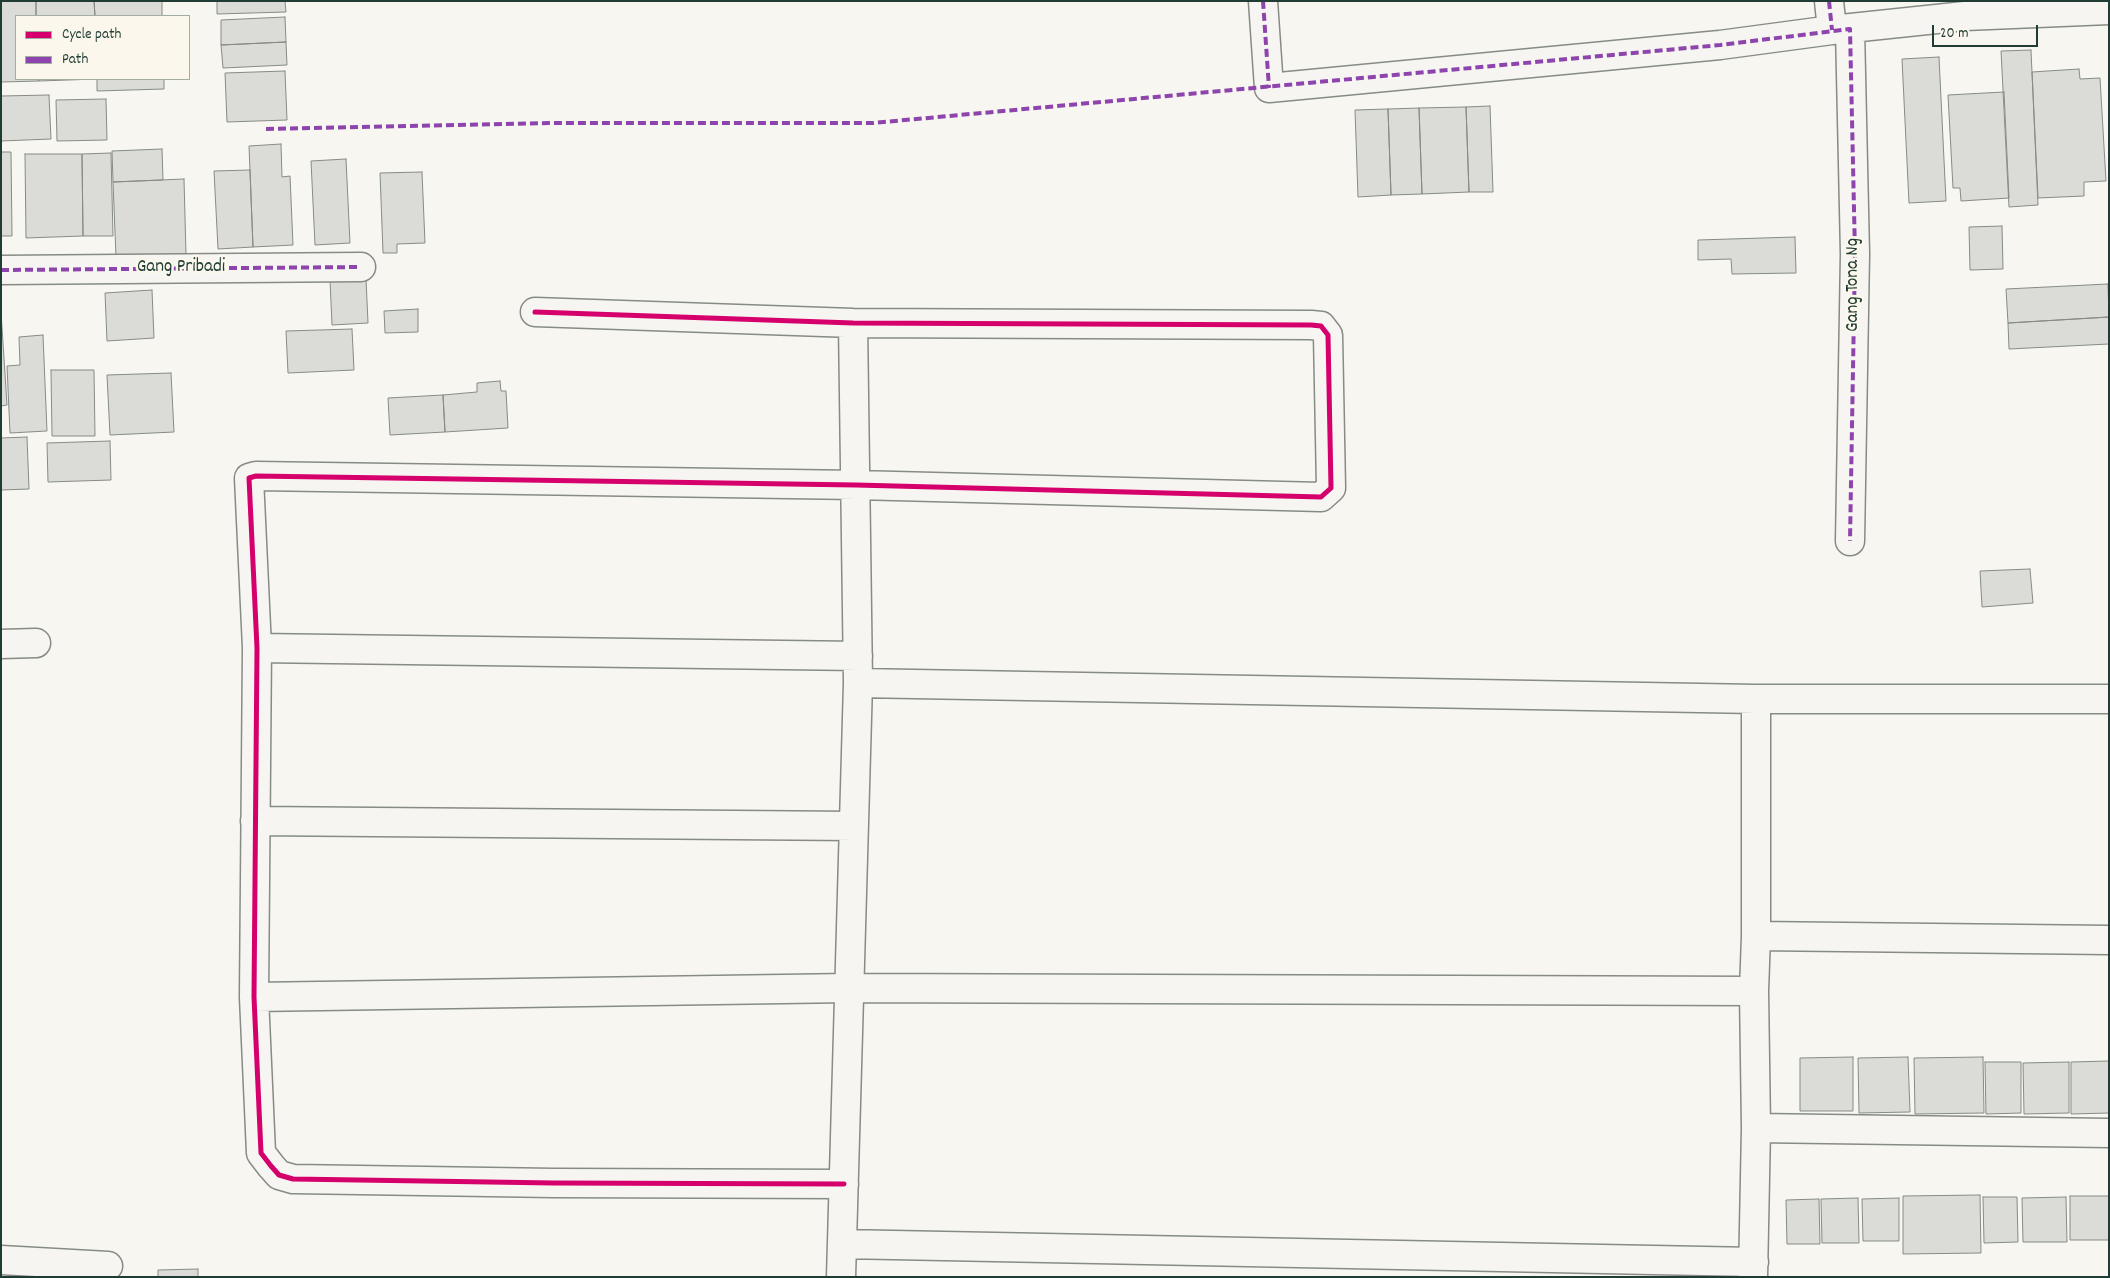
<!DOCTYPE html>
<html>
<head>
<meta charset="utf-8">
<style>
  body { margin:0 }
  #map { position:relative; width:2110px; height:1278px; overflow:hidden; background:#f8f6f0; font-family:Dekko,sans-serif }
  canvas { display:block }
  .frame { position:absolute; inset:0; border:2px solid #1f3d34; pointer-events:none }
  .legend { position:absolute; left:15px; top:15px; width:175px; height:65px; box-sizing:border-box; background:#fbf7ec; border:1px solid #a3ada2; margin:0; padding:6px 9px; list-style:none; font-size:15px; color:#1f3d34 }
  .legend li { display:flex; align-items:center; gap:10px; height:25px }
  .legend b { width:25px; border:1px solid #a3ada2 }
  .scale { position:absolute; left:1932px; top:25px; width:106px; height:22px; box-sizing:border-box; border:2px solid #1f3d34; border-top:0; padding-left:6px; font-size:15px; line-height:18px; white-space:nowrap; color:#1f3d34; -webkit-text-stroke:4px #fbf7ec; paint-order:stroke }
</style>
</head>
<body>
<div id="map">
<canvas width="2110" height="1278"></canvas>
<div class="frame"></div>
<ul class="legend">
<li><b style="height:6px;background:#d6006c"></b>Cycle path</li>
<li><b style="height:6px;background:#8e44ad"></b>Path</li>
</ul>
<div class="scale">20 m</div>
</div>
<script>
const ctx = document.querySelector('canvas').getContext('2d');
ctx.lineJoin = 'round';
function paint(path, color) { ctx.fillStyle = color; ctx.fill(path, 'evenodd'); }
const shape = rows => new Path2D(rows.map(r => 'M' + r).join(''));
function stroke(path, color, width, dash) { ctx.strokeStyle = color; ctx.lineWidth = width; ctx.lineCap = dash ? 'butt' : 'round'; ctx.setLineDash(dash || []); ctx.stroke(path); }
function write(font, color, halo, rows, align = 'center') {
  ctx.font = font + ' Dekko,sans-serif'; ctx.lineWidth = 5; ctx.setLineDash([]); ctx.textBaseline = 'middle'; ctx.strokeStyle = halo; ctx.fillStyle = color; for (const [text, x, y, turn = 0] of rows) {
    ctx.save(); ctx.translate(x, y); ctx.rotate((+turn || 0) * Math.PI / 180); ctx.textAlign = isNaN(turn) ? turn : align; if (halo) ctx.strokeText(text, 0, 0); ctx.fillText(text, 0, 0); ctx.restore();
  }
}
const building = shape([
  [1,1,36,1,36,16,16,16,16,79,38,79,39,81,1,82,1,1],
  [36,1,94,1,95,16,36,16,36,1],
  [94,1,162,1,162,16,95,16,94,1],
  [217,1,285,1,286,12,217,14,217,1],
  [285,17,286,42,221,45,221,20,285,17],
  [286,42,287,65,223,68,221,45,286,42],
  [2031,50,2038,205,2009,207,2001,51,2031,50],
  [1939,57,1946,201,1909,203,1902,59,1939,57],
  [2079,69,2080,79,2100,78,2106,181,2084,182,2084,196,2038,198,2032,72,2079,69],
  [285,71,287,120,227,122,225,73,285,71],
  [38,79,97,79,39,81,38,79],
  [97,79,164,79,164,89,97,91,97,79],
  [2004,92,2009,198,1961,201,1960,188,1953,188,1948,95,2004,92],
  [49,95,51,139,1,141,1,96,49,95],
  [106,99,107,140,57,141,56,100,106,99],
  [1490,106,1493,192,1469,192,1466,107,1490,106],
  [1466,107,1469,192,1422,194,1419,108,1466,107],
  [1419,108,1422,194,1391,195,1388,109,1419,108],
  [1388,109,1391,195,1358,197,1355,110,1388,109],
  [281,144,282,177,290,176,293,245,253,247,249,146,281,144],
  [162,149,163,180,113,182,112,151,162,149],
  [1,152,11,152,12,236,1,236,1,152],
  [111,153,113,236,83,236,82,154,111,153],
  [25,154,82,154,83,236,26,238,25,154],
  [346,159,350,243,315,245,311,161,346,159],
  [250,170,253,247,218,249,214,171,250,170],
  [422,172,425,243,397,244,397,253,383,253,380,173,422,172],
  [184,179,186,255,116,257,113,182,184,179],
  [2002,226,2003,269,1970,270,1969,227,2002,226],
  [1795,237,1796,273,1732,274,1731,259,1698,260,1698,240,1795,237],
  [366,278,368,323,332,325,330,280,366,278],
  [2108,284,2109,317,2008,323,2006,289,2108,284],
  [152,290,154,338,107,341,105,293,152,290],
  [418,309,418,332,385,333,384,311,418,309],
  [1,312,7,405,1,406,1,312],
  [2109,317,2109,344,2009,349,2008,323,2109,317],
  [352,329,354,370,288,373,286,331,352,329],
  [43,335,47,431,10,433,7,366,20,365,19,337,43,335],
  [51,370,94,370,95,436,52,436,51,370],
  [171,373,174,432,110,435,107,375,171,373],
  [500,381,501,391,506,391,508,428,445,432,443,395,477,392,477,383,500,381],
  [443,395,445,432,390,435,388,398,443,395],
  [27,437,29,489,1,490,1,438,27,437],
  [110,441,111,480,48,482,47,443,110,441],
  [2030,569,2033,603,1982,607,1980,571,2030,569],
  [1853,1057,1853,1111,1800,1111,1800,1058,1853,1057],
  [1908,1057,1910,1112,1859,1113,1858,1058,1908,1057],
  [1983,1057,1984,1113,1915,1114,1914,1058,1983,1057],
  [2109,1061,2109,1113,2071,1114,2071,1062,2109,1061],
  [1985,1062,2021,1062,2021,1113,1986,1114,1985,1062],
  [2069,1062,2069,1113,2024,1114,2023,1063,2069,1062],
  [1980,1195,1981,1253,1903,1254,1903,1196,1980,1195],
  [2070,1196,2109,1196,2109,1240,2070,1240,2070,1196],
  [1983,1197,2017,1197,2018,1242,1984,1243,1983,1197],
  [2066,1197,2067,1242,2023,1242,2022,1198,2066,1197],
  [1858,1198,1859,1243,1822,1243,1821,1199,1858,1198],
  [1899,1198,1899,1241,1863,1241,1862,1199,1899,1198],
  [1819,1199,1820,1244,1787,1244,1786,1200,1819,1199],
  [198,1269,198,1277,158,1277,158,1270,198,1269]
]);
paint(building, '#dbdbd7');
stroke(building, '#868b86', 1);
const street = shape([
  [1263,1,1269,88,1720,45,1832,30,1965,16,2109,10],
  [1829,1,1832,30],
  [1,270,361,267],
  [535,312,853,323,1311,325,1321,326,1328,335,1331,488,1321,497,856,485,256,476,249,478,257,648,254,997,261,1153,271,1166,279,1175,293,1179,554,1183,844,1184],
  [1850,541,1855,254,1850,29],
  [1,644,36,643],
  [257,648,858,656],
  [858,683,1756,699,2109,699],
  [255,821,854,826],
  [1756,936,2109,940],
  [254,997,849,988,1754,991],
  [1756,1128,2109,1133],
  [842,1244,1754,1262],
  [1,1260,108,1266],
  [841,1277,858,683,853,323],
  [1753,1277,1756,1128,1754,991,1756,936,1756,699]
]);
stroke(street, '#868b86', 31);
stroke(street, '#f6f5f1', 28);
stroke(shape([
  [1263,1,1269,88],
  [1829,1,1832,30],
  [266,129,548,123,873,123,1720,45,1850,29,1855,254,1850,541],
  [1,270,361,267]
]), '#8e44ad', 4, [8, 4]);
stroke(shape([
  [535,312,853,323,1311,325,1321,326,1328,335,1331,488,1321,497,856,485,256,476,249,478,257,648,254,997,261,1153,271,1166,279,1175,293,1179,554,1183,844,1184]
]), '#d6006c', 5);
write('19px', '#1f3d34', '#fbf7ec', [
  ["Gang Pribadi",181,268],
  ["Gang Tona Ng",1854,285,-90]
]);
</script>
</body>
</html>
